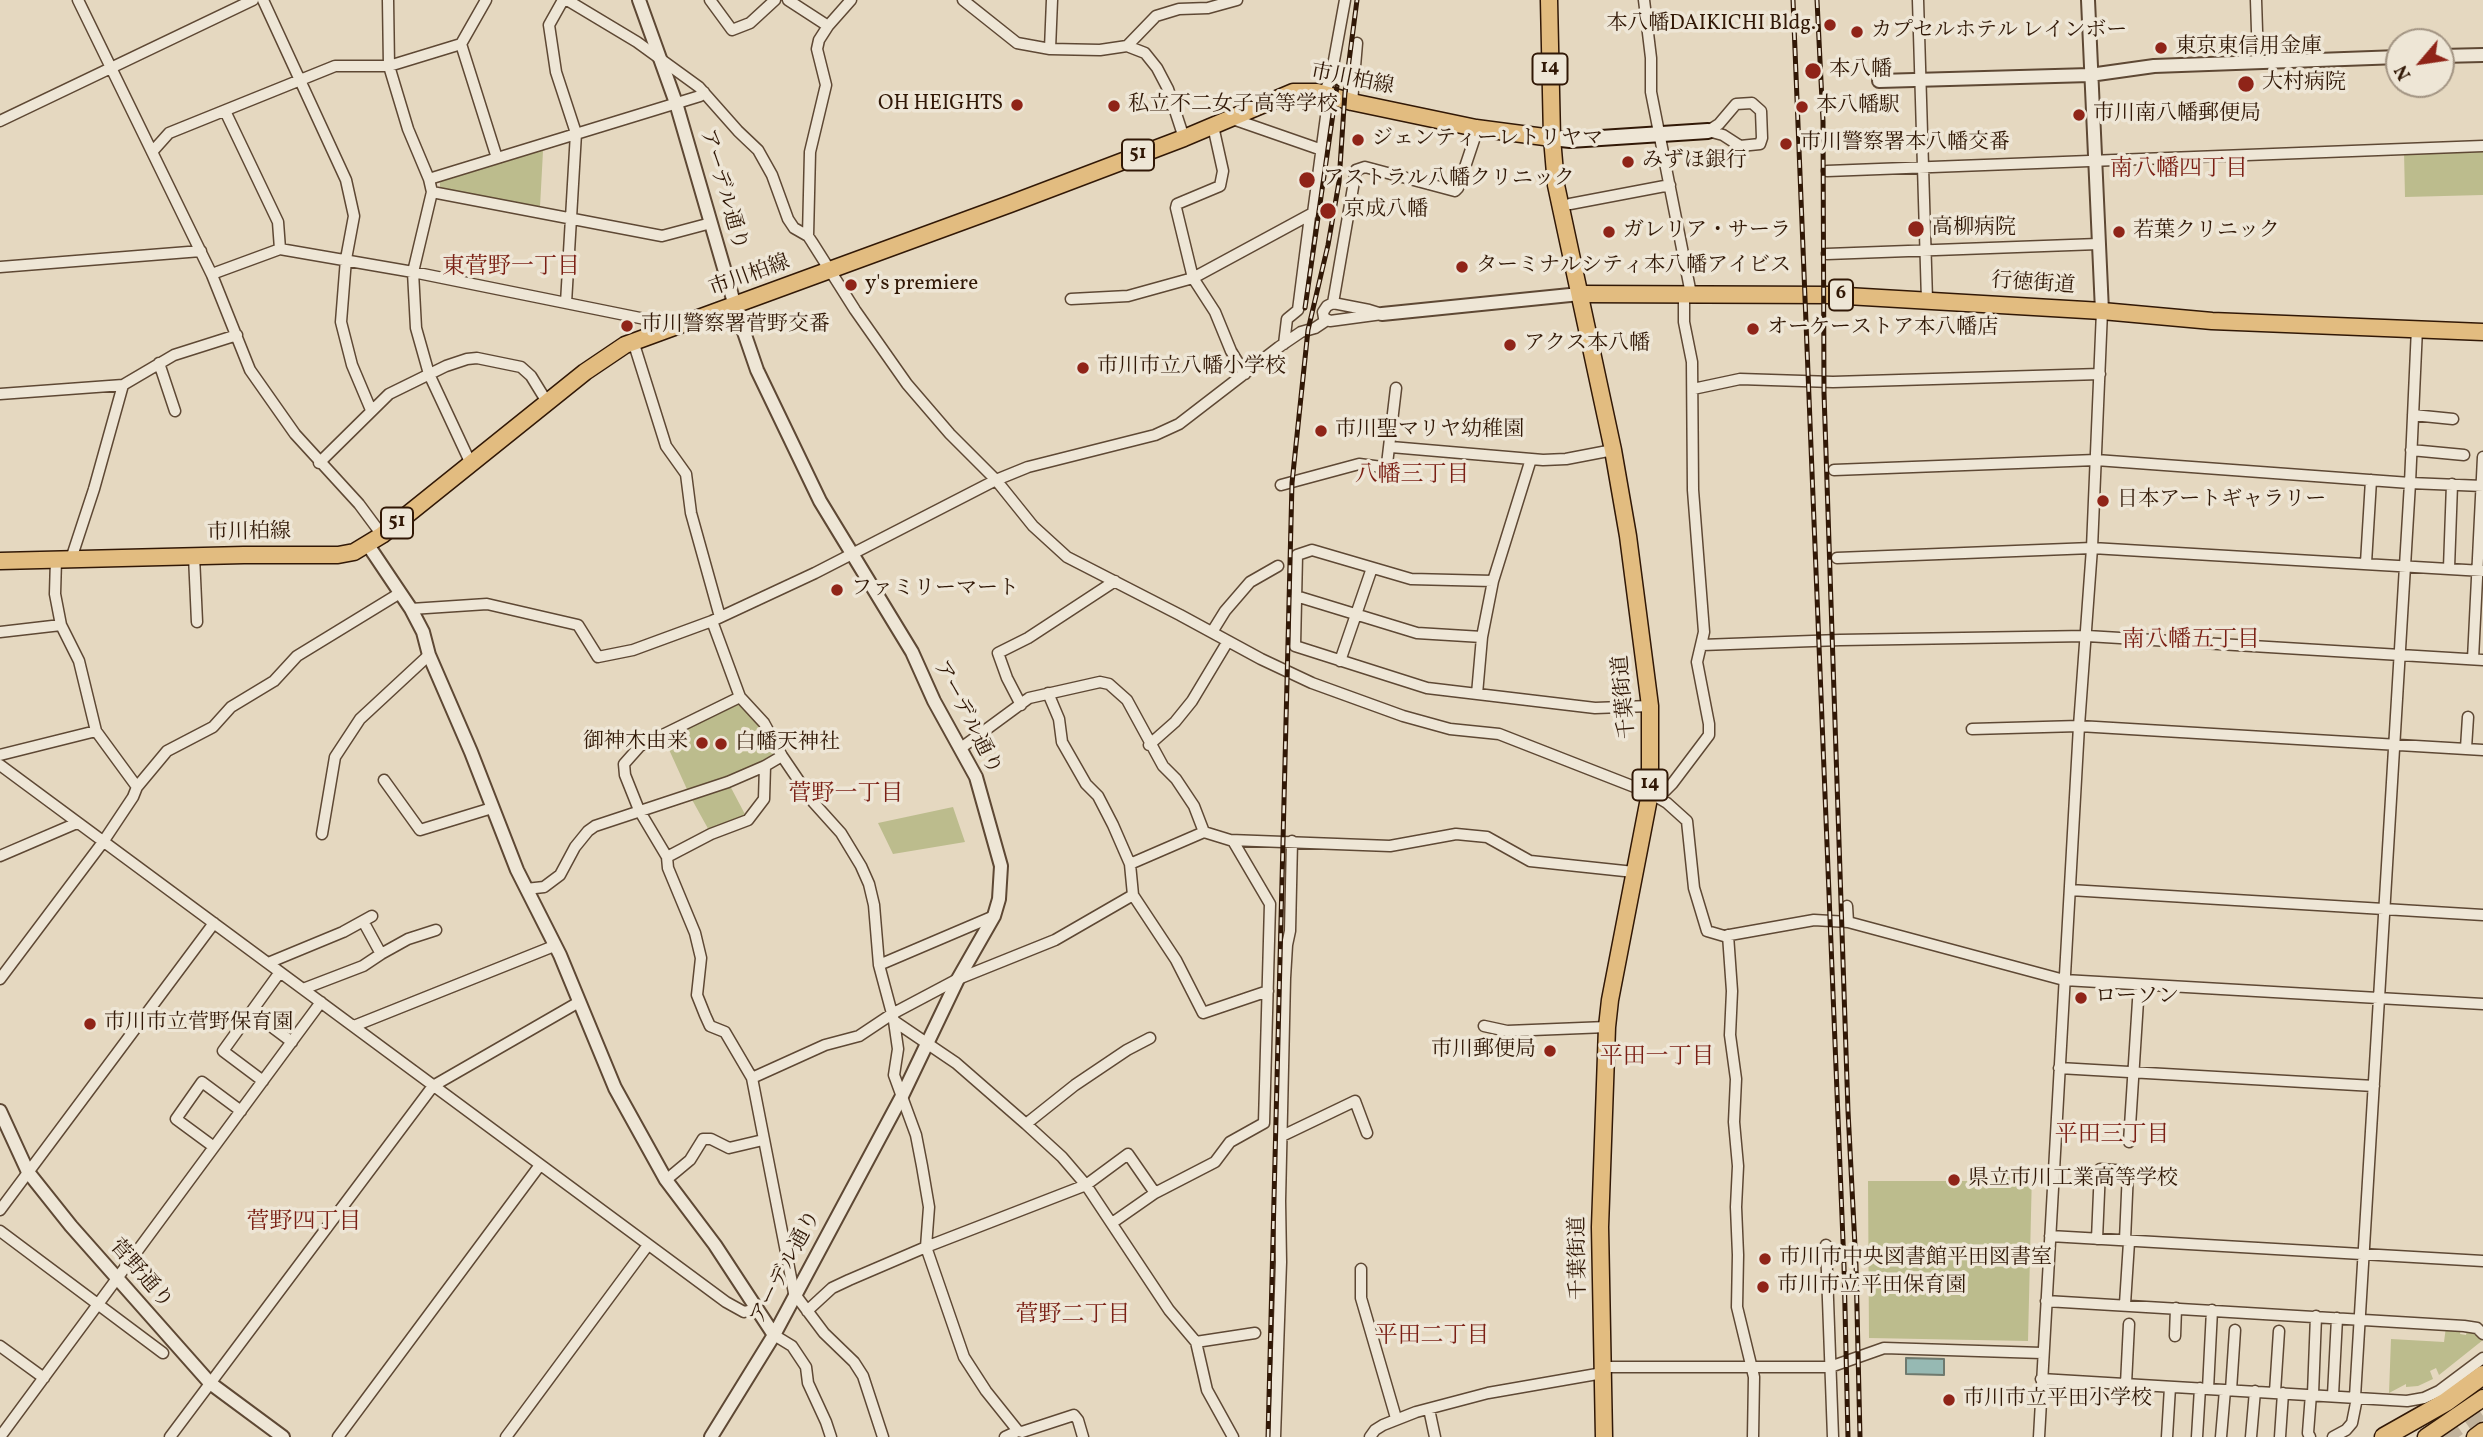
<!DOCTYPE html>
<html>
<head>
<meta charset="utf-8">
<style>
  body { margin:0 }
  #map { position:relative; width:2483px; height:1437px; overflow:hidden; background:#e5d8c0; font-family:Vollkorn,serif }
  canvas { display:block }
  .north { position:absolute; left:2385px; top:28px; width:70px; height:70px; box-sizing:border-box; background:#eee6d6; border:2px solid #a29483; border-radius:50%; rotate:241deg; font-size:19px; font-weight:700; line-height:28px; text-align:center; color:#311806 }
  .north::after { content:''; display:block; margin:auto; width:24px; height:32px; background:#8f2418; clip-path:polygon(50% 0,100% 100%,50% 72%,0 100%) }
</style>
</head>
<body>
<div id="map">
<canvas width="2483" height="1437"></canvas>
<div class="north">N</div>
</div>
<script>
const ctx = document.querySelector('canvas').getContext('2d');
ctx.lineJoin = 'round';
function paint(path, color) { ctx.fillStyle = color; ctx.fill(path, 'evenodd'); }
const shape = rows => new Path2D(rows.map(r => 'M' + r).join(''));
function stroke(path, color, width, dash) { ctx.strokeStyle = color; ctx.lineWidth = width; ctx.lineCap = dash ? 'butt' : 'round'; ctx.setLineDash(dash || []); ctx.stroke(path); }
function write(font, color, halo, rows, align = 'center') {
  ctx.font = font + ' Vollkorn,"Noto Serif JP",serif'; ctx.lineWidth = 7; ctx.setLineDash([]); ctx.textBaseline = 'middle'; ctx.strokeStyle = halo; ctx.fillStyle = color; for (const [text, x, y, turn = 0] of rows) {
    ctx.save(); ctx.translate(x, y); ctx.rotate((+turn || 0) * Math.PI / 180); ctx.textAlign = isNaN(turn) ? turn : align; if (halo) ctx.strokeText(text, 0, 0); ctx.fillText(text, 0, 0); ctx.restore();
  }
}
paint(shape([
  [541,149,543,151,540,207,537,210,443,191,440,187,440,182,443,179],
  [2483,149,2483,195,2405,197,2404,151],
  [740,697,782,756,728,782,748,820,711,834,690,796,662,734],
  [953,807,965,842,893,854,878,823],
  [2032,1172,2028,1341,1869,1338,1868,1181,1994,1181],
  [2446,1327,2461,1329,2460,1334,2466,1335,2467,1329,2478,1333,2483,1340,2439,1375,2436,1368,2430,1371,2433,1379,2418,1386,2406,1387,2406,1384,2389,1393,2391,1339,2444,1342]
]), '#bcbc8d');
const water = shape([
  [1906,1358,1944,1359,1944,1375,1906,1374,1906,1358]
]);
paint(water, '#96b9b3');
stroke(water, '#6e796e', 2);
stroke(shape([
  [2443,1437,2483,1409]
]), '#c1b29b', 18, [18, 9]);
const minor = shape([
  [78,0,212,275,250,370,295,434,359,504,382,535],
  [263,0,346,180,354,216,346,259,341,322,352,365,371,410],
  [388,0,389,66,408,129,429,179,432,192,413,272,416,328,429,374,471,464],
  [486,0,461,44,497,158],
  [563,0,549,25,556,72,576,133,566,303],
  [567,0,637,42,699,87,738,131,758,150,772,175,788,219,794,228,808,236,812,242,855,310,907,384,950,434,996,480,1033,526,1067,557,1180,615,1261,659,1312,683,1403,716,1450,729,1499,734,1650,793,1667,803,1687,821,1694,888,1707,931,1724,936,1814,920,1848,922,2064,980,2483,1004],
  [710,0,732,30,750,23,775,0],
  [788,0,828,26],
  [963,0,1017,43,1050,49,1100,50,1127,46,1145,53,1157,68,1168,89,1184,138],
  [1644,0,1651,58,1651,92,1691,294],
  [1918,0,1927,300],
  [2256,0,2258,61],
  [1127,46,1156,16,1179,9,1208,8,1237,0],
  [1050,49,1052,0],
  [1352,102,1357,43],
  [1752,103,1761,111,1762,138,1760,144,1740,146,1723,135,1708,131,1719,124,1736,104,1752,103],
  [225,111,278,222,280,249],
  [1230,118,1322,150],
  [0,121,253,0],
  [1213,126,1223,171,1220,186,1177,204,1176,208,1193,278,1215,312,1231,351,1245,374],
  [152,152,169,133,335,66,389,66,461,44],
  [1827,171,2483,146],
  [429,179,700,96,704,92],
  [432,192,662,236,711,223],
  [1570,204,1670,185],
  [808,236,810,152,826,85,817,49,819,40,828,26,851,0],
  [1827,254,2098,244],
  [0,267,201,251],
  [212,274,280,249,413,272,645,319,665,328],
  [1071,299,1128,296,1193,278,1313,213,1327,109,1324,94,1331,77,1345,0],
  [1333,303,1356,170,1365,167,1455,191,1458,188,1478,128],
  [1333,303,1369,310,1382,314,1330,321,1324,318,1323,312,1327,306,1333,303],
  [633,341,666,446,686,474,691,513,720,617],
  [1284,344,1287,319,1298,310,1310,216],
  [159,363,175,411],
  [1693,389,1740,379,1833,382,2100,374],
  [0,394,123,385,174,355,237,335],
  [2413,415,2453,419],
  [1391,447,1543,460,1566,459,1613,450],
  [2411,450,2464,455],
  [319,463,389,394,446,366,467,359,477,358,521,367,531,376,547,402],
  [1834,470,2096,460,2410,483,2483,486],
  [1281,485,1359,464,1382,467,1387,464,1396,388],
  [194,556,197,622],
  [1837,558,2092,548,2483,571],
  [56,559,55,594,61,625,79,661,96,731,137,787],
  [71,559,94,489,123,385],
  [2366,563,2371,480],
  [2449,568,2452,484],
  [1493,581,1411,579,1312,550,1297,555,1295,646,1427,688,1595,708,1650,706],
  [1296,596,1417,633,1482,637],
  [411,609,487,604,578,625,598,657,633,650,712,621,815,573,996,480,1028,467,1155,435,1179,424,1279,347,1301,332,1315,328,1327,320],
  [712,621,740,697,764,723,782,756,814,803,841,833,861,866,869,884,874,905,879,965,894,1021,898,1049,894,1075,916,1135,922,1166,929,1207,926,1247,964,1357,986,1391,1018,1431,1022,1432,1074,1415,1078,1420,1083,1437],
  [0,632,61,625],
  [1212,632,1225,611,1250,582,1278,566],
  [1702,645,1840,640,2087,636,2483,660],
  [2473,659,2483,457],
  [1340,661,1372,568],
  [1477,694,1482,637,1493,581,1531,459],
  [740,697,640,746,624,764,625,775,639,810,667,857,668,868,695,933,701,958,697,995,705,1015,710,1026,725,1032,752,1078,794,1293,824,1333,854,1362,863,1376,883,1437],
  [1021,705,1007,678,998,653,1028,638,1115,581],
  [1972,729,2079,726,2483,750],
  [1149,745,1175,722,1192,701,1228,641],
  [961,748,1029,698,1100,682,1109,684,1127,700,1163,766,1176,779,1194,806,1204,832],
  [2466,748,2468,717],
  [0,755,96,731],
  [0,765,726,1302,744,1312,756,1309],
  [384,780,420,830,492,808],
  [1650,793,1665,791,1672,784,1709,735,1709,724,1697,662,1704,632,1693,490,1692,362,1684,322,1684,294],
  [322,834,335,757,360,719,429,655],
  [0,856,77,823],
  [667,857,711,834,748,820,764,799,765,766],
  [1130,864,1204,832,1230,840,1390,846,1456,834,1487,837,1530,861,1634,872],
  [526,889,544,887,560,875,575,847,588,831,595,826,728,782,765,766,782,756],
  [2070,890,2483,915],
  [1133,895,1176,960,1203,1013,1268,991],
  [1847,906,1848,922],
  [1728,935,1732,991,1730,1035,1736,1079,1734,1122,1738,1166,1736,1207,1738,1255,1737,1307,1754,1377,1753,1437],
  [381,954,408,939,436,930],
  [268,963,343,932,372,916],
  [879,965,994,916],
  [0,979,103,842,133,797,137,787,167,751,213,727,231,707,274,681,297,656,400,593],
  [303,989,363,966,381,954,363,921],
  [252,1012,292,1042],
  [894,1021,956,1063,1026,1124,1062,1157,1086,1185,1169,1310,1196,1342,1207,1390,1233,1437],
  [354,1026,554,946],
  [1484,1026,1507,1031,1607,1027],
  [2059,1068,2374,1086],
  [752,1078,825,1045,859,1036,892,1014,958,979,1055,940,1133,895,1130,864,1113,825,1098,796,1086,784,1062,742,1059,719,1048,693],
  [263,1081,223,1051,280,972],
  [1026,1124,1075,1085,1127,1050,1150,1038],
  [1282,1136,1355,1101,1367,1133],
  [2129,1142,2139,985],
  [214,1147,176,1119,202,1082,241,1111],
  [666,1180,690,1160,703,1139,711,1139,729,1148,763,1140],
  [0,1210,214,923],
  [1112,1223,1155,1193,1215,1162,1230,1142,1264,1123,1270,904,1233,841],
  [0,1231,163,1353],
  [2050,1236,2483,1261],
  [2097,1239,2100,1169,2128,1171,2125,1240],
  [1826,1245,1833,1437],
  [1361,1269,1361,1298,1396,1418],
  [2046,1301,2464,1326,2477,1328,2483,1334],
  [2125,1304,2129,1242],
  [807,1311,832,1288,849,1280,926,1247,1086,1185,1128,1154,1155,1193],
  [774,1335,792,1346,806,1367,808,1383,826,1422,831,1437],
  [2175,1336,2176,1308],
  [1196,1342,1255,1333],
  [0,1346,44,1378],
  [2041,1379,2407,1401,2424,1398,2439,1391,2483,1358],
  [2126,1384,2129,1324],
  [2208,1389,2212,1310],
  [2231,1390,2235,1330],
  [2275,1392,2279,1331],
  [2313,1394,2316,1316],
  [2333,1395,2337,1318],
  [2355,1397,2410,483,2417,328],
  [1429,1409,1435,1437],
  [0,1437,321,1002],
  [170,1437,433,1086,579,1002],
  [338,1437,540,1165],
  [506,1437,648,1245],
  [1005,1437,1018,1431],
  [1275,1437,1281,1262,1280,1201,1285,978,1287,945,1290,931,1292,841],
  [1370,1437,1375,1430,1383,1425,1416,1412,1488,1393,1597,1374,1604,1367,1830,1367,1884,1348,2042,1353],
  [2039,1437,2079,726,2092,548,2102,311],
  [2167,1437,2170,1387],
  [2197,1437,2200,1388],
  [2221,1437,2225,1390],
  [2251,1437,2255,1391],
  [2280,1437,2283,1393],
  [2310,1437,2308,1433,2311,1394],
  [2333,1437,2346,1430,2352,1423,2357,1398]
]);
const tertiary = shape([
  [639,0,676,103,735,306,757,370,820,501,912,652,934,701,976,777,1001,866,999,899,994,916,958,979,902,1096,774,1335,711,1437],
  [2088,0,2102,311],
  [2441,56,2483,55],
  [1879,81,2090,75,2154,66,2399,57],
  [1382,314,1580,294],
  [368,545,411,609,423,632,429,655,471,752,517,870,560,955,615,1088,666,1180,715,1245,774,1335],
  [0,1111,28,1172,71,1226,210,1383,283,1437]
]);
const secondary = shape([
  [1552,138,1570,140,1708,131]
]);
const primary = shape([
  [1580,294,1830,295,2102,311,2212,321,2483,332],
  [0,561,244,555,338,555,354,552,382,535,585,372,625,345,1010,204,1184,138,1293,92,1317,92,1352,102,1476,128,1552,138]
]);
const trunk = shape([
  [1549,0,1552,138,1556,185,1613,450,1628,536,1650,706,1650,793,1610,1000,1607,1027,1600,1227,1604,1437],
  [2426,1437,2483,1398],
  [2475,1437,2483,1431]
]);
const motorway = shape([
  [2384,1437,2446,1402,2483,1375]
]);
stroke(minor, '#5e4834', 13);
stroke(tertiary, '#5e4834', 16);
stroke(secondary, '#311806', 18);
stroke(primary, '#311806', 19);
stroke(trunk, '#311806', 19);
stroke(motorway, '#311806', 21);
stroke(minor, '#eee6d6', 10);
stroke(tertiary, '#eee6d6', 12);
stroke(secondary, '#eee6d6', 14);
stroke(primary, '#e2bc80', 16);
stroke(trunk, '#e2bc80', 16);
stroke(motorway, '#e2bc80', 18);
const rail = shape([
  [1793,0,1844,1266,1848,1437],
  [1817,0,1823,121,1824,393,1848,1111,1856,1266,1860,1437],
  [1305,308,1337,86],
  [1268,1437,1292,483,1308,330,1328,245,1339,182,1345,92,1357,0]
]);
stroke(rail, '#311806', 5);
stroke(rail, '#eee6d6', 2.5, [8]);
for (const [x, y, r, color] of [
  [1830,25,7,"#8f2418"],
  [1857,32,7,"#8f2418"],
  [2161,48,7,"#8f2418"],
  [1813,71,9,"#8f2418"],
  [2246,84,9,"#8f2418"],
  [1017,105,7,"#8f2418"],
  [1114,106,7,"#8f2418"],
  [1802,107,7,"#8f2418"],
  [2079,115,7,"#8f2418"],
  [1358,140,7,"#8f2418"],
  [1786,144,7,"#8f2418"],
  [1628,162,7,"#8f2418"],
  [1307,180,9,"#8f2418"],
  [1328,211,9,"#8f2418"],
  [1916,229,9,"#8f2418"],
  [1609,232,7,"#8f2418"],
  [2119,232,7,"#8f2418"],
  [1462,267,7,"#8f2418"],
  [851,285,7,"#8f2418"],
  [627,326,7,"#8f2418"],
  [1753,329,7,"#8f2418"],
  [1510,345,7,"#8f2418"],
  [1083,368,7,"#8f2418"],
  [1321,431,7,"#8f2418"],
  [2103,501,7,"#8f2418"],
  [837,590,7,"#8f2418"],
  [702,743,7,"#8f2418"],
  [721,744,7,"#8f2418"],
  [2081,998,7,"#8f2418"],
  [90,1024,7,"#8f2418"],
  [1550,1051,7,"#8f2418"],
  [1954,1180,7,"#8f2418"],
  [1765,1259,7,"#8f2418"],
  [1763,1287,7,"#8f2418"],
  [1949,1400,7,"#8f2418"]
]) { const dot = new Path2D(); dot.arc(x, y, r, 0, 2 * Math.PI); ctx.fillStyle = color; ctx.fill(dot); stroke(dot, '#eee6d6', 2.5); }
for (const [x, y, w] of [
  [1550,69,35],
  [1138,155,32],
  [1841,295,24],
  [397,523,32],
  [1650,785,35]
]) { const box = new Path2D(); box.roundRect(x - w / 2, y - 15.5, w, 31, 5); ctx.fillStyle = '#eee6d6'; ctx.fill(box); stroke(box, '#311806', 2); }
write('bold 19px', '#311806', null, [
  ["14",1550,69],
  ["51",1138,155],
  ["6",1841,295],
  ["51",397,523],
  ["14",1650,785]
]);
write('21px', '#311806', '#eee6d6', [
  ["本八幡DAIKICHI Bldg.",1816,25,"right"],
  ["カプセルホテル レインボー",1871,32],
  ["東京東信用金庫",2175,48],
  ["本八幡",1829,71],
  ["大村病院",2262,84],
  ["OH HEIGHTS",1003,105,"right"],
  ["私立不二女子高等学校",1128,106],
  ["本八幡駅",1816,107],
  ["市川南八幡郵便局",2093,115],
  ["ジェンティーレトリヤマ",1372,140],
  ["市川警察署本八幡交番",1800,144],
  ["みずほ銀行",1642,162],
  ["アストラル八幡クリニック",1323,180],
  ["京成八幡",1344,211],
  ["高柳病院",1932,229],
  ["ガレリア・サーラ",1623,232],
  ["若葉クリニック",2133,232],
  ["ターミナルシティ本八幡アイビス",1476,267],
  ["y's premiere",865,285],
  ["市川警察署菅野交番",641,326],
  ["オーケーストア本八幡店",1767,329],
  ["アクス本八幡",1524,345],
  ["市川市立八幡小学校",1097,368],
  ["市川聖マリヤ幼稚園",1335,431],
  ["日本アートギャラリー",2117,501],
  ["ファミリーマート",851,590],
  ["御神木由来",688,743,"right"],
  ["白幡天神社",735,744],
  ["ローソン",2095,998],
  ["市川市立菅野保育園",104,1024],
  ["市川郵便局",1536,1051,"right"],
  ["県立市川工業高等学校",1968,1180],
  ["市川市中央図書館平田図書室",1779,1259],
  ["市川市立平田保育園",1777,1287],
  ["市川市立平田小学校",1963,1400]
], 'left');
write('21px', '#311806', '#eee6d6', [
  ["市川柏線",1352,81,11],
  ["アーデル通り",722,190,74],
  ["市川柏線",750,277,-20],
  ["行徳街道",2033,285,4],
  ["市川柏線",249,534,-1],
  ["千葉街道",1626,697,-95],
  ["アーデル通り",966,718,63],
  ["千葉街道",1580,1258,-91],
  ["アーデル通り",787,1268,-62],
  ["菅野通り",140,1275,49]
]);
write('23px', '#7a1f14', '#eee6d6', [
  ["南八幡四丁目",2179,171],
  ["東菅野一丁目",511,269],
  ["八幡三丁目",1412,477],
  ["南八幡五丁目",2191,642],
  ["菅野一丁目",846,796],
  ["平田一丁目",1657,1059],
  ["平田三丁目",2112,1137],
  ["菅野四丁目",304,1224],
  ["菅野二丁目",1073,1317],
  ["平田二丁目",1432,1338]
]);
</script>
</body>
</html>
